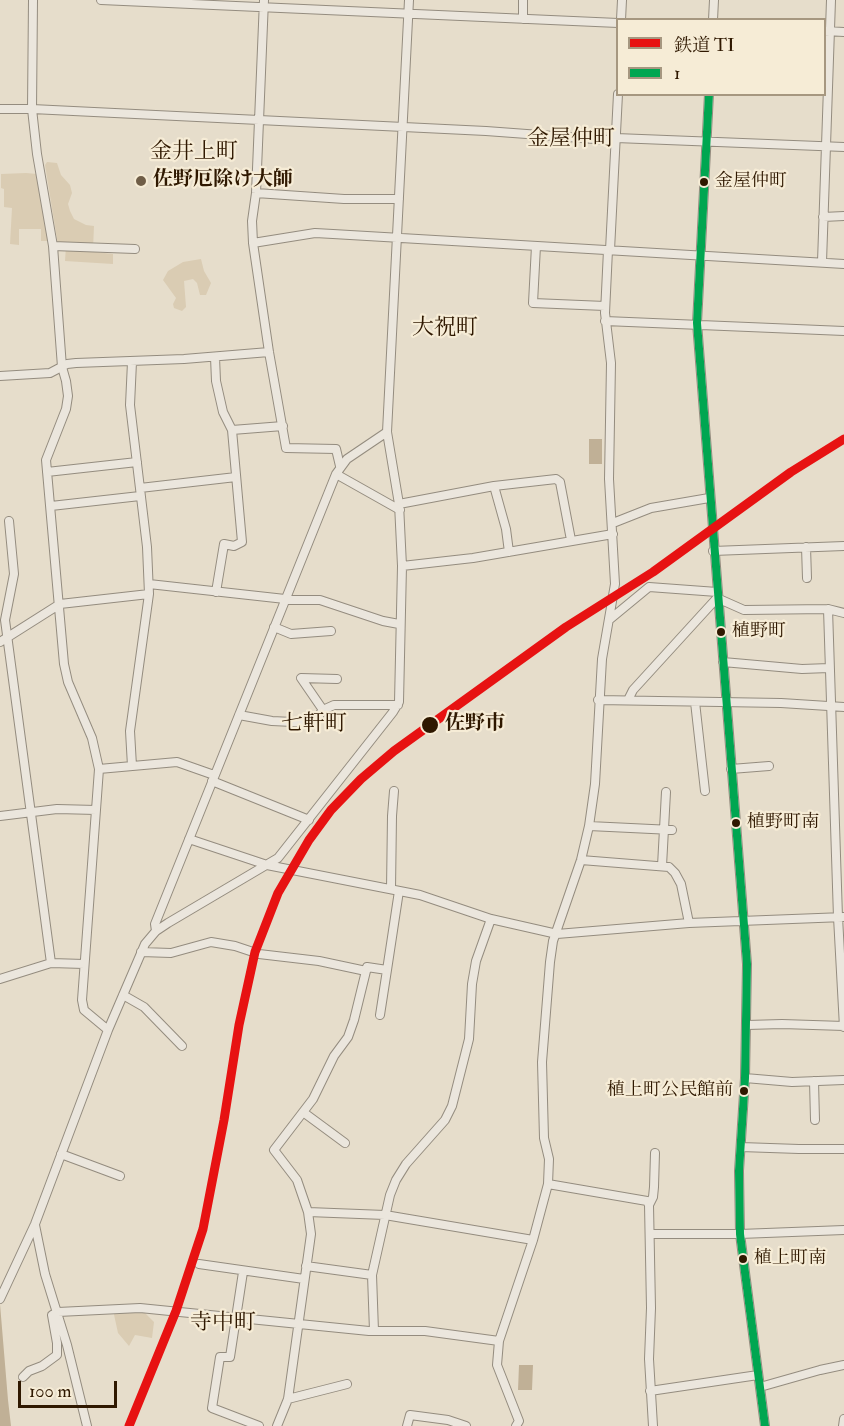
<!DOCTYPE html>
<html>
<head>
<meta charset="utf-8">
<style>
  body { margin:0 }
  #map { position:relative; width:844px; height:1426px; overflow:hidden; background:#e6ddcb; font-family:"IM FELL Double Pica","Noto Serif JP",serif }
  canvas { display:block }
  .legend { position:absolute; left:616px; top:18px; width:210px; height:78px; box-sizing:border-box; background:#f6ecd6; border:2px solid #a69780; margin:0; padding:8px 10px; list-style:none; font-size:18px; color:#2f1800 }
  .legend li { display:flex; align-items:center; gap:12px; height:30px }
  .legend b { width:30px; border:2px solid #a69780 }
  .scale { position:absolute; left:18px; top:1381px; width:99px; height:27px; box-sizing:border-box; border:3px solid #2f1800; border-top:0; padding-left:8px; font-size:18px; line-height:21px; white-space:nowrap; color:#2f1800; -webkit-text-stroke:4px #f6ecd6; paint-order:stroke }
</style>
</head>
<body>
<div id="map">
<canvas width="844" height="1426"></canvas>
<ul class="legend">
<li><b style="height:8px;background:#e71212"></b>鉄道 TI</li>
<li><b style="height:8px;background:#00a651"></b>1</li>
</ul>
<div class="scale">100 m</div>
</div>
<script>
const ctx = document.querySelector('canvas').getContext('2d');
ctx.lineJoin = 'round';
function paint(path, color) { ctx.fillStyle = color; ctx.fill(path, 'evenodd'); }
const shape = rows => new Path2D(rows.map(r => 'M' + r).join(''));
function stroke(path, color, width, dash) { ctx.strokeStyle = color; ctx.lineWidth = width; ctx.lineCap = dash ? 'butt' : 'round'; ctx.setLineDash(dash || []); ctx.stroke(path); }
function write(font, color, halo, rows, align = 'center') {
  ctx.font = font + ' "IM FELL Double Pica","Noto Serif JP",serif'; ctx.lineWidth = 4.5; ctx.setLineDash([]); ctx.textBaseline = 'middle'; ctx.strokeStyle = halo; ctx.fillStyle = color; for (const [text, x, y, turn = 0] of rows) {
    ctx.save(); ctx.translate(x, y); ctx.rotate((+turn || 0) * Math.PI / 180); ctx.textAlign = isNaN(turn) ? turn : align; if (halo) ctx.strokeText(text, 0, 0); ctx.fillText(text, 0, 0); ctx.restore();
  }
}
paint(shape([
  [47,162,57,163,61,175,70,185,72,193,68,204,70,211,74,219,86,225,94,226,93,249,96,252,113,254,113,264,65,261,66,246,58,245,45,165],
  [26,173,37,174,48,241,41,241,41,229,19,229,19,245,10,244,12,208,4,207,4,189,1,188,1,174],
  [201,259,204,271,211,283,206,295,200,295,197,283,193,279,184,281,186,307,182,311,174,308,173,304,176,298,163,280,168,271,183,262],
  [141,1309,154,1322,152,1338,135,1335,129,1346,118,1333,113,1310]
]), '#daccb3');
paint(shape([
  [589,439,602,439,602,464,589,464],
  [0,1304,8,1400,11,1426,0,1426],
  [519,1365,533,1365,532,1390,518,1390]
]), '#c0b096');
const minor = shape([
  [33,0,32,109,37,154,53,246,62,367,66,381,68,396,66,409,46,460,64,664,68,682,92,738,99,769,82,1000,84,1010,108,1030],
  [101,0,618,23],
  [264,0,256,193,252,221,253,243,269,352,286,448,336,449,340,466],
  [523,19,523,0],
  [621,20,622,0],
  [713,20,714,0],
  [825,31,844,32],
  [709,94,697,323,747,964,745,1078,739,1171,740,1234,765,1426],
  [0,109,32,109,486,131,608,140,616,138,844,147],
  [256,193,344,199,399,199],
  [823,217,844,216],
  [253,243,315,233,333,234,844,264],
  [53,246,135,249],
  [536,246,533,303,605,306],
  [610,250,618,94],
  [822,262,831,0],
  [605,321,844,331],
  [215,357,216,381,223,412,232,430,242,542,234,546,224,544,216,592],
  [0,376,50,373,67,364,76,363,184,359,269,352],
  [232,430,283,426],
  [47,472,137,462],
  [336,474,400,510],
  [494,486,506,529,509,552],
  [140,488,236,477],
  [399,504,494,486,556,479,560,482,571,540],
  [51,506,140,496],
  [9,521,14,574,5,620,51,963],
  [613,523,651,508,709,498],
  [806,547,807,578],
  [713,551,844,546],
  [402,566,473,558,613,534],
  [149,584,285,599],
  [284,600,320,600,383,621,399,624],
  [828,609,838,917,844,1027],
  [609,620,649,587,717,592],
  [274,627,291,634,331,631],
  [0,642,60,604,149,594,147,547,130,405,132,362],
  [723,662,802,669,829,668],
  [598,700,781,703,844,707],
  [628,700,633,690,717,598,744,610,828,609,844,613],
  [695,702,705,791],
  [323,710,301,678,337,679],
  [239,715,272,721,313,723,323,710,334,705,398,705],
  [132,766,130,731,149,594],
  [99,769,177,762,214,775],
  [731,769,769,766],
  [212,781,309,820],
  [0,816,57,809,96,810],
  [589,826,672,830],
  [189,839,267,865,420,895,491,919,557,934,689,923,844,917],
  [581,860,669,867,675,873,681,884,689,923],
  [662,866,666,792],
  [391,889,392,816,394,791],
  [156,931,155,924,336,474,347,459,387,432],
  [141,952,171,953,211,942,235,946,259,954,319,961,366,971,367,967,387,970,399,891],
  [0,979,51,963,84,964],
  [123,995,144,1007,182,1046],
  [380,1015,387,970],
  [747,1025,782,1024,844,1026],
  [745,1078,792,1082,844,1080],
  [814,1081,815,1120],
  [303,1112,345,1143],
  [741,1147,799,1149,844,1149],
  [61,1154,120,1176],
  [548,1184,647,1201,649,1205,651,1308,649,1359,653,1426],
  [649,1205,653,1197,654,1187,655,1153],
  [308,1212,385,1215,533,1240],
  [35,1225,45,1274,67,1345,87,1426],
  [650,1234,740,1234,844,1230],
  [199,1264,304,1279],
  [306,1266,372,1275],
  [243,1272,230,1357,220,1357,212,1408,259,1426],
  [0,1299,35,1224,108,1030,145,944,156,931,168,923,278,858,393,712,399,702,402,566,399,504,387,432,409,0],
  [374,1331,372,1275,390,1195,396,1180,406,1164,445,1120,452,1106,469,1039,472,984,476,961,491,919],
  [499,1341,533,1240,548,1184,549,1159,544,1138,542,1062,550,962,553,941,581,860,589,826,595,784,602,659,615,584,609,479,611,363,605,313,608,250],
  [23,1377,29,1371,42,1366,57,1355,57,1343,52,1315,58,1312,140,1308,369,1331,425,1331,499,1341,497,1365,519,1421,516,1426],
  [760,1387,820,1370,844,1365],
  [650,1391,758,1375],
  [288,1399,347,1384],
  [277,1426,288,1399,311,1234,308,1212,297,1180,274,1150,313,1099,334,1056,348,1037,354,1020,366,971],
  [407,1426,410,1415,448,1420,466,1426],
  [843,1426,844,1419]
]);
stroke(minor, '#948c7f', 10);
stroke(minor, '#ebe6dd', 8);
const rail = shape([
  [306,844,313,838]
]);
stroke(rail, '#a59f95', 4.5);
stroke(rail, '#f6ecd6', 2, [7]);
stroke(shape([
  [709,94,697,323,747,964,745,1078,739,1171,740,1234,765,1426]
]), '#00a651', 8);
stroke(shape([
  [129,1426,176,1311,203,1229,224,1120,239,1025,255,952,278,893,309,840,331,810,361,779,394,751,566,627,653,572,791,472,844,439]
]), '#e71212', 9);
for (const [x, y, r, color] of [
  [141,181,6,"#6f5d47"],
  [704,182,5,"#2f1800"],
  [721,632,5,"#2f1800"],
  [430,725,9,"#2f1800"],
  [736,823,5,"#2f1800"],
  [744,1091,5,"#2f1800"],
  [743,1259,5,"#2f1800"]
]) { const dot = new Path2D(); dot.arc(x, y, r, 0, 2 * Math.PI); ctx.fillStyle = color; ctx.fill(dot); stroke(dot, '#f6ecd6', 2); }
write('18px', '#2f1800', '#f6ecd6', [
  ["金屋仲町",715,182],
  ["植野町",732,632],
  ["植野町南",747,823],
  ["植上町公民館前",733,1091,"right"],
  ["植上町南",754,1259]
], 'left');
write('bold 20px', '#2f1800', '#f6ecd6', [
  ["佐野厄除け大師",153,181]
], 'left');
write('bold 20px', '#2f1800', '#f6ecd6', [
  ["佐野市",445,725]
], 'left');
write('22px', '#2f1800', '#f6ecd6', [
  ["金屋仲町",571,140],
  ["金井上町",194,153],
  ["大祝町",445,329],
  ["七軒町",314,725],
  ["寺中町",223,1324]
]);
</script>
</body>
</html>
